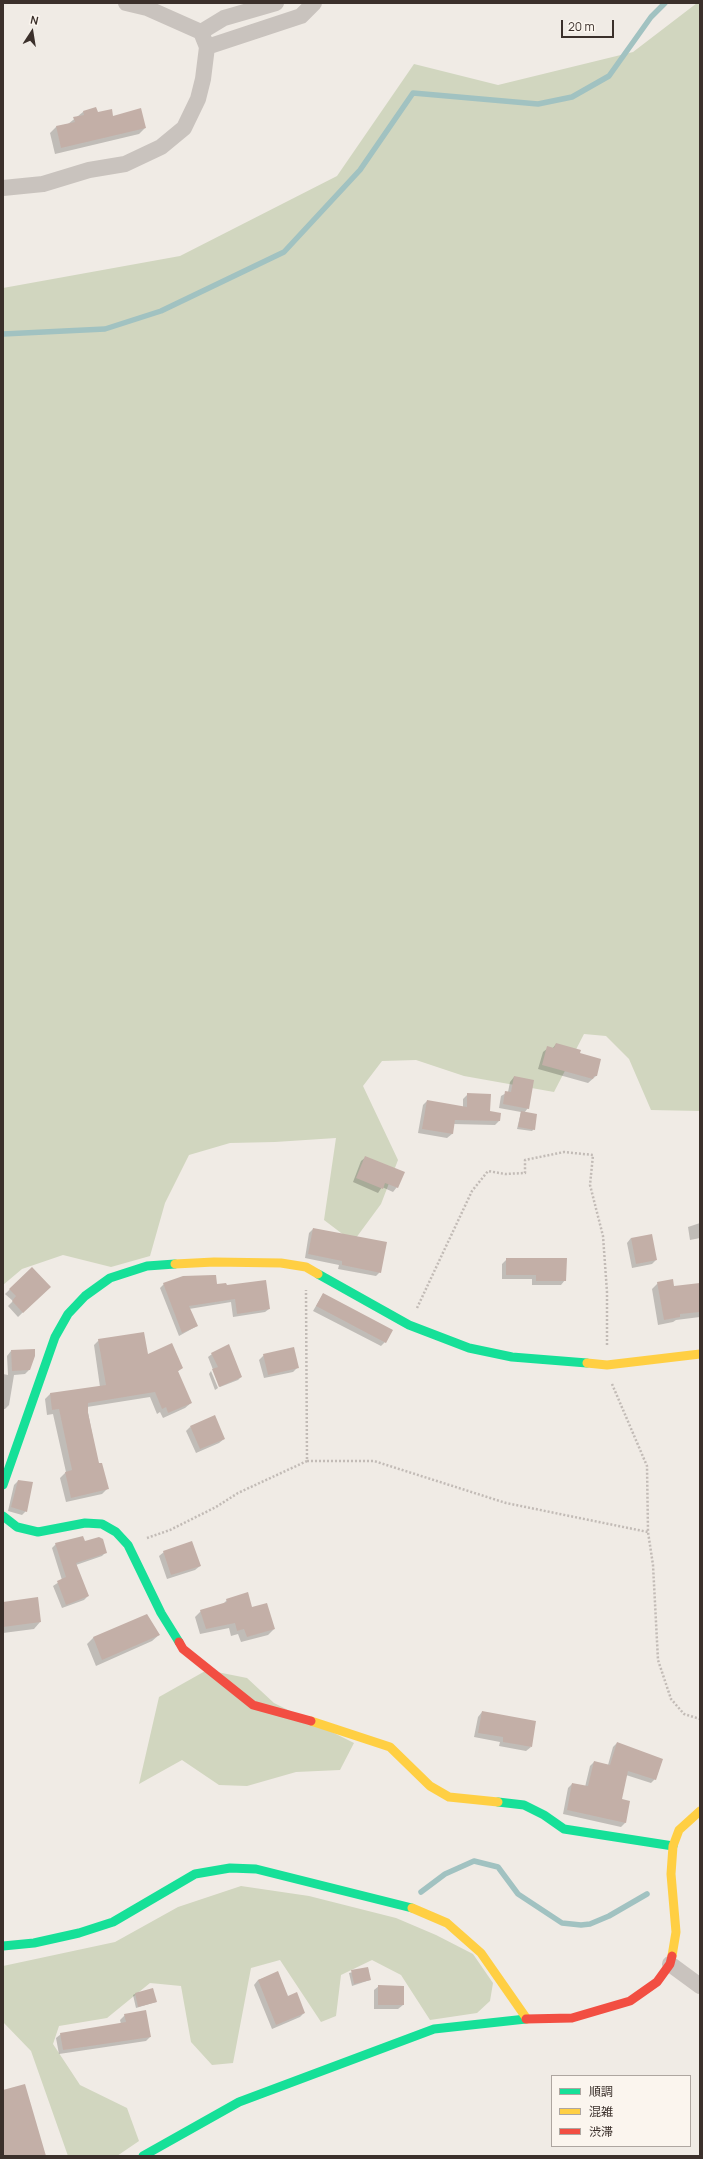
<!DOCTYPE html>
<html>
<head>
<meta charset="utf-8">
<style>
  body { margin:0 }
  #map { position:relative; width:703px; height:2159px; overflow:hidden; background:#f0ebe5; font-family:Manrope,"Noto Sans JP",sans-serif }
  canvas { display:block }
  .frame { position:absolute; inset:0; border:4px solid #3b302b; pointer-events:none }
  .legend { position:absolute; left:551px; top:2075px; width:140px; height:72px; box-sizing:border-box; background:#fbf5ee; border:1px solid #aea6a0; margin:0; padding:5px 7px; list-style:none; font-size:12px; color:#3b302b }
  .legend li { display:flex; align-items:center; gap:8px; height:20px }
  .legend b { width:20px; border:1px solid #aea6a0 }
  .north { position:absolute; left:12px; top:12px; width:40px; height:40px; -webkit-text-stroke:3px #fbf5ee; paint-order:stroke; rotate:12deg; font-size:11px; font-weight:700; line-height:16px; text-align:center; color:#3b302b }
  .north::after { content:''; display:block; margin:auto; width:14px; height:18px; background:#3b302b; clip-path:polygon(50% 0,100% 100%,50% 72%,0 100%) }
  .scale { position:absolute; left:561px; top:20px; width:53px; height:18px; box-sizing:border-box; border:2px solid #3b302b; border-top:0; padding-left:5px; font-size:12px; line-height:14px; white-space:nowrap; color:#3b302b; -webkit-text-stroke:3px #fbf5ee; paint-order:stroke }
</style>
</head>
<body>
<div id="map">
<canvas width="703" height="2159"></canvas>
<div class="frame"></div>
<ul class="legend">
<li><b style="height:5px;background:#16e098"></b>順調</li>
<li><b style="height:5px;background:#ffcf43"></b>混雑</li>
<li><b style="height:5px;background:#f24e42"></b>渋滞</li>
</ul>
<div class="north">N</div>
<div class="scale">20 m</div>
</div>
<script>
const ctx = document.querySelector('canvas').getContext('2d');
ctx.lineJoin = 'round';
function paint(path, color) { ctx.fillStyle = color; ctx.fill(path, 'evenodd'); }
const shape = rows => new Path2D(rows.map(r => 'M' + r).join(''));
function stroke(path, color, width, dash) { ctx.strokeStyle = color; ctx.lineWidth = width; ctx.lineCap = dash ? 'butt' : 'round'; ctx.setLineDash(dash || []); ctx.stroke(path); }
paint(shape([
  [697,3,700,3,700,1111,651,1110,629,1059,606,1036,584,1034,554,1092,464,1076,416,1060,382,1061,363,1086,398,1160,381,1204,353,1242,324,1220,336,1138,275,1142,230,1143,189,1155,165,1203,150,1256,111,1267,63,1255,22,1269,3,1285,3,288,180,256,337,176,414,64,498,85,633,52],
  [207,1670,247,1678,274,1703,354,1743,340,1770,296,1772,247,1786,219,1785,182,1760,139,1784,159,1697],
  [241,1886,309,1896,396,1918,436,1935,473,1954,493,1983,490,2001,477,2013,430,2020,401,1975,372,1960,341,1975,336,2016,321,2022,280,1960,251,1968,233,2063,212,2065,191,2042,181,1986,150,1983,107,2018,59,2026,53,2044,80,2085,127,2108,139,2141,117,2156,68,2156,31,2051,3,2022,3,1966,115,1942,178,1907]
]), '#d1d6bf');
paint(shape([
  [96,109,97,114,145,128,139,134,55,154,50,133,56,127,68,124,83,112],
  [556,1044,579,1054,596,1076,588,1083,538,1069,543,1052,548,1048,552,1049],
  [514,1077,528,1108,524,1113,534,1129,532,1131,517,1129,521,1112,499,1108,501,1096,508,1092,510,1082],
  [468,1094,499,1121,495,1125,453,1124,452,1134,447,1138,418,1133,423,1105,427,1101,463,1107,463,1099],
  [366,1157,397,1187,393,1192,382,1187,378,1193,353,1182,361,1161],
  [700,1223,700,1238,690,1240,688,1227],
  [313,1229,380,1272,376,1276,338,1269,339,1265,305,1258,309,1233],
  [631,1238,656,1260,652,1264,632,1268,627,1243],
  [507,1259,565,1280,561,1285,532,1285,532,1279,502,1279,502,1264],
  [32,1268,49,1287,18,1317,8,1306,13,1301,5,1294],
  [658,1283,674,1287,700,1284,700,1317,676,1320,673,1322,658,1325,652,1289],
  [164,1284,226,1286,269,1309,265,1312,233,1317,231,1302,189,1309,197,1326,179,1336,160,1288],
  [323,1294,385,1342,381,1346,313,1311],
  [99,1340,182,1368,177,1372,191,1403,185,1408,163,1418,160,1412,157,1414,150,1397,87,1407,98,1465,108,1488,102,1494,66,1502,60,1478,66,1472,53,1414,47,1415,45,1399,50,1394,100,1387,94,1345],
  [11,1351,29,1370,25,1374,14,1375,9,1405,5,1409,3,1409,3,1374,8,1375,7,1356],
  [212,1354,241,1377,238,1380,220,1387,208,1357],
  [264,1355,298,1367,293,1372,264,1378,259,1360],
  [211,1371,218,1388,215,1390,209,1374],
  [190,1427,224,1439,219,1443,196,1453,186,1431],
  [18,1481,26,1511,22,1515,8,1511,14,1485],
  [84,1542,106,1552,102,1556,76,1565,88,1596,84,1600,62,1608,53,1586,62,1580,52,1548,56,1544],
  [164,1552,200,1566,195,1570,167,1579,159,1556],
  [227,1600,252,1608,274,1629,268,1635,241,1642,238,1634,231,1636,229,1628,200,1634,195,1617,201,1611,222,1605],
  [3,1603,40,1622,34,1629,3,1633],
  [147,1615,159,1635,152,1641,96,1666,87,1644,93,1638],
  [482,1712,531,1747,526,1751,499,1746,500,1742,474,1737,478,1717],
  [617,1743,655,1779,651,1783,626,1775,621,1800,629,1802,625,1823,621,1827,563,1814,568,1788,572,1784,585,1787,590,1766,594,1762,608,1765,613,1747],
  [368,1968,370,1980,352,1986,349,1973],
  [277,1973,287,1997,304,2013,300,2017,272,2029,254,1985,258,1980],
  [379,1986,403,2005,398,2009,374,2009,374,1990],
  [135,1994,156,2002,136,2008,133,1995],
  [125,2015,150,2037,146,2041,59,2054,56,2038,61,2034,121,2024,120,2020]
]), '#0003');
stroke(shape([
  [3,334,105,329,161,311,284,252,360,170,413,93,538,104,572,97,609,76,651,17,665,3],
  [421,1892,445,1874,474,1861,498,1867,518,1894,562,1923,581,1925,590,1924,609,1916,647,1894]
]), '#a1c2c1', 5.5);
paint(shape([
  [96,107,98,112,112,109,113,116,141,108,146,128,61,148,56,126,75,122,73,117,84,115,83,111],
  [556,1043,581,1050,580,1053,601,1059,597,1076,594,1076,593,1079,542,1065,547,1046,554,1048],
  [514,1076,534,1080,529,1109,503,1104,505,1091,511,1092],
  [467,1093,491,1094,490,1111,501,1113,500,1121,455,1120,453,1134,422,1129,427,1100,467,1107],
  [521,1111,537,1114,535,1130,518,1127],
  [365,1156,405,1172,398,1188,385,1183,383,1189,356,1178],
  [313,1228,387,1242,381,1273,342,1265,342,1261,308,1254],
  [652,1234,657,1260,636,1264,631,1238],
  [506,1258,567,1258,566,1281,536,1281,536,1275,506,1275],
  [32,1267,51,1287,23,1313,12,1301,16,1296,9,1289],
  [214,1275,216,1275,217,1284,226,1283,227,1285,266,1280,270,1309,237,1314,235,1299,189,1306,198,1326,182,1333,163,1283,183,1276],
  [673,1279,674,1286,700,1283,700,1312,680,1314,680,1317,664,1320,657,1282],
  [323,1293,393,1330,386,1343,316,1306],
  [144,1332,148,1354,172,1343,183,1368,178,1371,192,1403,168,1413,166,1407,162,1409,155,1392,88,1403,88,1413,99,1463,102,1463,109,1489,71,1498,65,1472,72,1470,59,1409,52,1410,50,1393,106,1385,98,1339],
  [229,1344,242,1377,219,1387,212,1369,218,1367,211,1353],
  [294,1347,299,1368,268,1375,263,1354],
  [35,1349,35,1356,30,1370,12,1371,11,1350],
  [215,1415,225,1439,200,1449,190,1426],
  [18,1480,33,1482,27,1512,11,1507],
  [83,1536,85,1541,99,1537,103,1539,107,1553,76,1563,89,1596,66,1605,57,1581,66,1577,55,1543],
  [192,1541,201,1566,171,1575,163,1551],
  [248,1592,252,1607,267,1603,275,1629,247,1637,244,1629,237,1631,235,1623,206,1629,200,1610,227,1602,226,1599],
  [38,1597,41,1622,3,1627,3,1602],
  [147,1614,160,1635,102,1660,93,1637],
  [482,1711,536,1721,532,1747,503,1742,503,1737,478,1733],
  [617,1742,663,1759,656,1780,628,1771,622,1799,630,1801,626,1823,567,1810,572,1783,588,1786,594,1761,610,1765],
  [368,1967,371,1980,354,1984,351,1970],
  [278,1971,288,1996,297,1992,305,2013,276,2025,258,1980],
  [378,1985,404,1986,404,2005,378,2005],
  [153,1988,157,2002,138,2007,135,1993],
  [146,2010,151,2037,63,2050,60,2033,126,2022,124,2014],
  [25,2084,46,2156,3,2156,3,2090]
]), '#c3afa7');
stroke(shape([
  [417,1308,472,1191,488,1171,505,1174,525,1173,525,1160,564,1152,593,1155,590,1185,603,1236,607,1292,607,1345],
  [612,1384,647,1466,648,1532,653,1565,658,1660,671,1699,684,1714,700,1719],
  [307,1461,374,1461,506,1503,648,1532],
  [147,1538,170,1530,216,1507,238,1493,307,1461,306,1290]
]), '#c2bbb6', 2.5, [2, 2]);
stroke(shape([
  [201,32,224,18,276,3],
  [207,47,301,16,314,3],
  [3,188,43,184,89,170,125,164,161,147,184,128,198,99,203,79,207,47,201,32,147,8,126,3],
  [670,1964,700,1986]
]), '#c9c3be', 16);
stroke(shape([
  [318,1274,409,1325,469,1348,512,1357,587,1363],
  [3,1485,55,1337,68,1314,85,1296,110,1278,147,1266,175,1264],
  [3,1516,17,1527,38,1532,85,1523,102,1524,116,1532,128,1545,161,1613,179,1642],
  [498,1802,524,1805,544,1815,564,1829,673,1846],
  [3,1946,34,1943,79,1933,113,1922,195,1874,230,1868,256,1869,412,1908],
  [143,2156,239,2102,434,2029,526,2019]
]), '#16e098', 9);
stroke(shape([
  [175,1264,214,1262,281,1263,306,1267,318,1274],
  [587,1363,607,1365,700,1354],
  [311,1721,390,1747,430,1786,449,1797,498,1802],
  [412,1908,447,1923,481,1953,527,2019],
  [672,1956,676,1932,671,1874,673,1846,679,1830,700,1811]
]), '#ffcf43', 9);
stroke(shape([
  [179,1642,183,1649,253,1705,311,1721],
  [526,2019,572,2018,630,2001,657,1982,670,1964,672,1956]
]), '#f24e42', 9);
</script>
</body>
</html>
